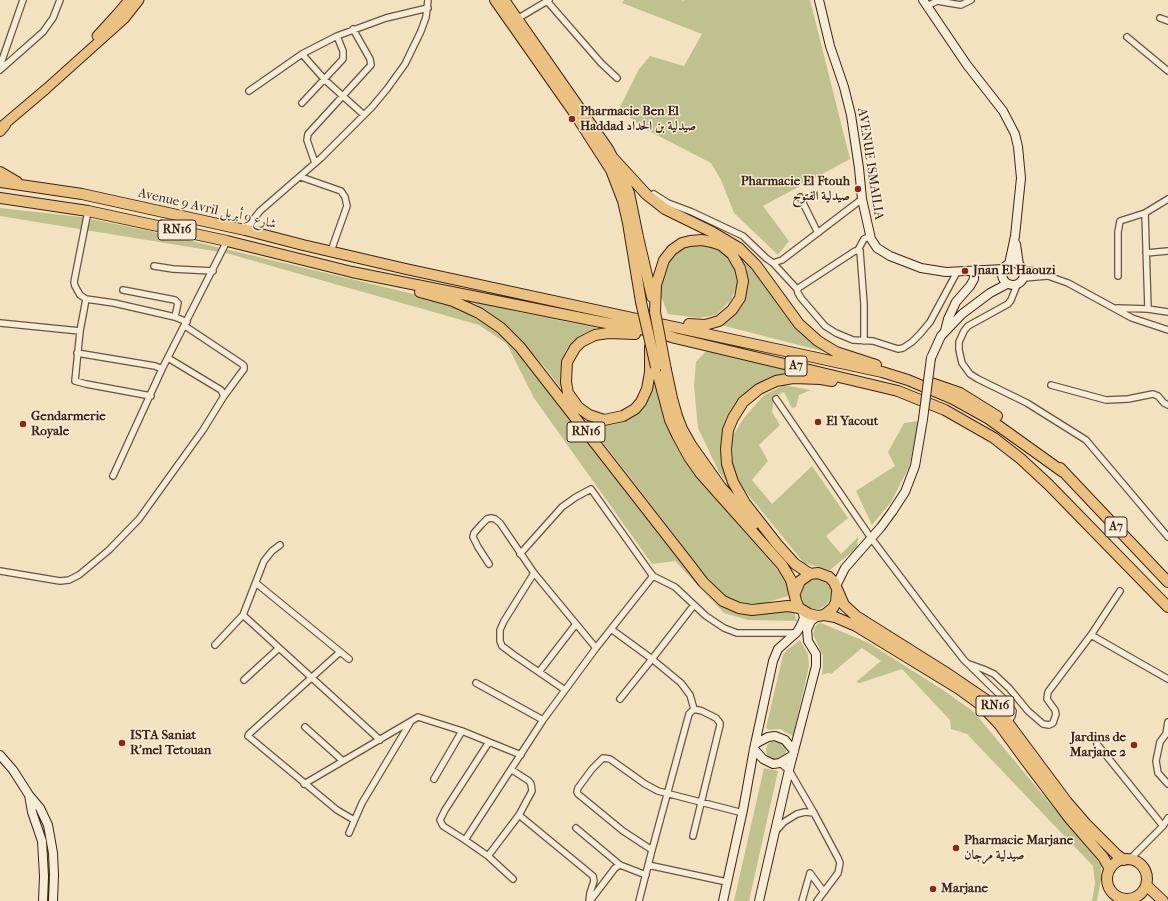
<!DOCTYPE html>
<html>
<head>
<meta charset="utf-8">
<style>
  body { margin:0 }
  canvas { display:block; background:#f3e2bf }
</style>
</head>
<body>
<canvas width="1168" height="901"></canvas>
<script>
const ctx = document.querySelector('canvas').getContext('2d');
ctx.lineJoin = 'round';
function paint(path, color) { ctx.fillStyle = color; ctx.fill(path, 'evenodd'); }
const shape = rows => new Path2D(rows.map(r => 'M' + r).join(''));
function stroke(path, color, width, dash) { ctx.strokeStyle = color; ctx.lineWidth = width; ctx.lineCap = dash ? 'butt' : 'round'; ctx.setLineDash(dash || []); ctx.stroke(path); }
function write(font, color, halo, rows, align = 'center') {
  ctx.font = font + ' "IM FELL French Canon",Amiri,serif'; ctx.lineWidth = 3; ctx.setLineDash([]); ctx.textBaseline = 'middle'; ctx.strokeStyle = halo; ctx.fillStyle = color; for (const [text, x, y, turn = 0] of rows) {
    ctx.save(); ctx.translate(x, y); ctx.rotate((+turn || 0) * Math.PI / 180); ctx.textAlign = isNaN(turn) ? turn : align; if (halo) ctx.strokeText(text, 0, 0); ctx.fillText(text, 0, 0); ctx.restore();
  }
}
paint(shape([
  [624,0,682,0,683,1,684,0,810,0,850,159,763,206,789,241,778,255,734,213,721,180,711,163,645,129,619,109,639,69,650,56,684,66,702,34,622,3],
  [0,208,81,217,150,231,443,301,464,310,499,332,534,367,723,602,793,610,797,621,748,620,724,613,675,561,652,564,534,398,507,344,479,325,226,253,0,216],
  [705,243,715,247,726,254,734,266,738,282,731,300,716,315,699,318,668,314,660,293,664,272,670,257,678,248],
  [740,253,782,306,834,354,721,325,735,314,747,291,747,268],
  [469,299,514,311,597,328,581,335,566,350,561,367,562,385,588,415,610,417,633,409,653,375,666,422,691,470,788,582,788,596,761,604,736,602,723,595,707,577,547,370,528,348,504,325],
  [707,350,800,373,772,376,753,387,740,397,727,416,721,440,722,464,732,489,719,472,698,428,694,386,696,362],
  [784,385,811,390,799,395,796,407,792,408,784,392,774,397,772,412,780,425,759,445,768,461,752,480,772,504,812,466,848,518,826,536,841,554,858,537,857,548,830,570,804,563,742,487,733,468,732,437,743,419,764,395],
  [919,421,909,467,891,502,872,525,856,491,895,466,888,452,904,423],
  '799 593a16 16 0 1 1 32 0a16 16 0 1 1-32 0Z',
  [821,623,869,643,943,690,974,712,1101,865,1101,880,1097,901,1092,901,1095,883,1093,866,967,734,951,729,950,720,902,669,860,683,856,682,881,661,862,648,831,674,828,673,822,675,823,666,823,656,813,634,815,627,817,624],
  [800,640,808,654,809,666,793,736,780,729,769,730,766,728,783,655,787,650],
  '766 750a10 10 0 1 1 20 0a10 10 0 1 1-20 0Z',
  [764,768,778,771,749,901,734,901]
]), '#bfc28f');
const street = shape([
  [547,1,601,63,617,78],
  [927,6,937,1,961,5,971,0],
  [1160,18,1168,21],
  [517,19,549,0],
  [1127,37,1168,71],
  [302,54,325,80,364,115],
  [0,66,23,0],
  [0,70,43,32,53,18,60,0],
  [249,91,302,54,337,36,386,18,428,8],
  [302,103,343,59,343,51,337,36],
  [315,163,307,140,308,134,371,65,370,59,353,29],
  [301,177,341,191,345,197,347,206,331,251],
  [654,194,668,203,692,212,743,236,766,258,773,263,782,260,862,199],
  [800,197,818,233],
  [88,211,74,282,75,286,80,295,86,299,114,303,175,317,187,322],
  [1145,213,1148,309],
  [245,230,260,211,321,158,372,107,387,89,405,64,421,31,426,17,428,0],
  [858,250,864,239,870,236],
  [1146,253,1168,251],
  [773,263,797,289],
  [154,266,173,269,213,271],
  [1023,269,1037,272,1068,283,1132,318,1168,330],
  [1118,276,1118,232,1120,221,1145,213,1168,199],
  [1024,278,1047,276],
  [1017,285,1011,300,1008,304,968,326,964,331,959,342,959,350,962,363,970,374,978,379,1027,403,1086,440,1168,537],
  [123,290,175,300,178,303,175,317],
  [86,299,80,331,75,381,86,384,151,396],
  [1117,308,1148,309,1168,312],
  [0,323,80,331],
  [185,326,242,364,244,366,244,369,224,396],
  [864,341,864,304,860,251,855,251,797,289,798,293,801,298,825,326,836,333,853,340,873,341,898,349,903,348,912,342,920,334,930,322,957,272],
  [77,353,155,366,162,369],
  [1051,385,1106,400,1128,399,1153,394,1158,396,1164,403,1168,405],
  [776,399,871,538,939,628,964,660,1008,703,1013,711,1012,716,1008,723],
  [113,476,162,369,227,241],
  [520,554,562,507,576,497,591,489,650,572,653,576,675,587,706,616,724,628,737,633,795,633],
  [489,564,478,547,473,537,474,533,482,524,487,519,491,518,495,519,500,523,534,573,596,648],
  [0,571,60,581,69,580,79,575,109,550,139,519,203,430,224,396,221,390,168,358],
  [534,573,504,621,500,630,500,641,502,646,514,655,565,690],
  [256,583,349,659],
  [694,605,652,659,681,683,690,695,694,709],
  [243,615,380,740],
  [611,629,652,659,620,699],
  [1091,635,1168,679],
  [215,645,243,615,264,561,272,551,280,545],
  [340,652,249,734,248,736,337,810,354,820],
  [969,664,983,669,994,674,1009,688,1028,711,1043,724,1049,725,1053,723,1056,714,1055,710,1047,699,1048,692,1091,635,1120,591],
  [539,672,576,624],
  [244,680,279,648],
  [476,683,543,720],
  [1168,722,1166,734,1160,742,1156,761,1158,773,1168,784],
  [305,727,343,761],
  [1097,744,1163,826],
  [780,763,789,770,814,813,838,858,840,863,838,873,817,901],
  [512,770,529,781,531,784,532,791,519,815,488,856,465,840,543,720,596,648,653,576],
  [434,779,462,731],
  [304,784,418,717,462,731,521,755],
  [519,815,593,876,594,881,590,893,589,901],
  [576,828,620,865,646,875],
  [775,832,784,822,797,814,805,812,814,813],
  [349,833,362,803,410,723],
  [465,840,443,826,440,820,445,810,489,742],
  [652,850,623,831,578,794,577,792,578,788,592,769,603,758,610,759,645,784,658,791,743,813],
  [488,856,513,879],
  [1130,859,1163,826,1168,818],
  [648,865,727,882],
  [590,901,615,868,620,865],
  [639,901,652,850,689,714,694,709,702,711,716,718,720,723,720,725,693,836],
  [802,901,810,873,824,892]
]);
const secondary = shape([
  [819,0,830,46,844,87,851,115,859,168,862,199,871,239,877,248,890,256,921,268,946,272,1004,269],
  [923,0,967,65,1003,111,1015,134,1018,147,1021,178,1015,236,1009,264],
  [1016,244,1019,265],
  '1002 274a11 11 0 1 1 22 0a11 11 0 1 1-22 0Z',
  [945,331,948,319,956,302,970,286,974,279,974,270],
  [931,358,941,336,962,314,990,293,1007,284],
  [836,586,845,568,881,527,892,512,905,492,915,466,923,419],
  [755,744,768,737,775,736,785,740,794,751],
  [754,749,763,759,773,764,780,763,793,755],
  [0,755,13,770,29,795,40,808,48,825,53,853,54,875,53,901],
  [29,795,32,812,42,841,44,876,43,901],
  [723,901,743,810,754,749,773,661,778,649,797,632,800,627,804,618,802,610],
  [759,901,789,770,816,666,816,654,808,641,807,630,811,621,818,616]
]);
const primary = shape([
  [97,36,118,13,129,0],
  [0,128,46,89,124,19,139,0]
]);
const highway = shape([
  [495,0,575,114,611,170,623,201,628,223,641,302],
  [504,0,608,149,620,172,629,193,638,237,652,297],
  [0,131,5,125],
  [613,158,646,194,665,209,712,232,739,248,756,265,799,324,818,341,836,352,876,365],
  [0,172,17,182],
  [0,182,82,194,245,230,303,245,406,269,882,372,908,380,953,399,989,419,1063,472],
  [0,198,88,211,227,241,352,272,601,322,651,331,675,338,898,391,945,410,994,438,1021,459,1049,485,1168,607],
  [420,292,453,301,479,313,501,328,520,347,690,565,703,582,723,601,739,608,752,610,788,606,799,608],
  [655,312,656,285,664,260,672,250,682,243,690,241,702,240,712,242,721,245,732,254,740,268,743,281,740,298,732,310,719,321,705,325,689,324],
  [635,334,608,333,595,335,581,342,575,348,567,362,566,382,568,393,578,407,589,415,604,420,623,416,635,409,641,402,647,389,650,372,650,347],
  [656,367,670,420,677,435,689,457,701,474,782,565,791,580,796,601,799,608,809,614,818,616,824,615,835,617,856,626,959,689,981,705,999,724,1026,761,1070,819,1103,857,1110,869],
  [666,370,672,398,677,416,682,429,691,445,720,486,754,524],
  [931,383,960,393,997,416],
  [1060,468,1168,582],
  [810,574,795,564,777,544,745,503,733,482,727,464,726,449,728,430,733,418,743,402,759,389,776,381,793,378,821,379,832,381],
  [795,593,800,581,810,574,818,573,829,577,834,582,844,605,856,616,945,672,992,704,1000,712,1067,802,1086,824,1117,855,1124,860],
  [824,615,833,608,836,602,837,592],
  '1107 879a20 20 0 1 1 40 0a20 20 0 1 1-40 0Z',
  [1146,885,1163,901]
]);
stroke(street, '#6b5242', 8);
stroke(secondary, '#3e2218', 10);
stroke(primary, '#3e2218', 11);
stroke(highway, '#3e2218', 12);
stroke(street, '#f7ecd5', 5.5);
stroke(secondary, '#f7ecd5', 8);
stroke(primary, '#eac180', 9);
stroke(highway, '#eac180', 10);
const secondaryBridge = shape([
  [923,419,931,358]
]);
const highwayBridge = shape([
  [641,302,656,367],
  [655,312,666,370]
]);
stroke(secondaryBridge, '#3e2218', 10, []);
stroke(highwayBridge, '#3e2218', 12, []);
stroke(secondaryBridge, '#f7ecd5', 8);
stroke(highwayBridge, '#eac180', 10);
for (const [x, y, r, color] of [
  [572,119,4,"#8f2418"],
  [858,189,4,"#8f2418"],
  [965,271,4,"#8f2418"],
  [818,422,4,"#8f2418"],
  [23,424,4,"#8f2418"],
  [122,743,4,"#8f2418"],
  [1134,745,4,"#8f2418"],
  [956,848,4,"#8f2418"],
  [933,889,4,"#8f2418"]
]) { const dot = new Path2D(); dot.arc(x, y, r, 0, 2 * Math.PI); ctx.fillStyle = color; ctx.fill(dot); stroke(dot, '#f7ecd5', 1.5); }
for (const [x, y, w] of [
  [177,230,38],
  [796,366,22],
  [586,432,38],
  [1116,527,22],
  [995,706,38]
]) { const box = new Path2D(); box.roundRect(x - w / 2, y - 10, w, 20, 3); ctx.fillStyle = '#f7ecd5'; ctx.fill(box); stroke(box, '#3e2218', 1); }
write('bold 12px', '#3e2218', null, [
  ["RN16",177,230],
  ["A7",796,366],
  ["RN16",586,432],
  ["A7",1116,527],
  ["RN16",995,706]
]);
write('bold 13px', '#3e2218', '#f7ecd5', [
  ["Pharmacie Ben El",580,112],
  ["Haddad صيدلية بن الحداد",580,127],
  ["Pharmacie El Ftouh",850,182,"right"],
  ["صيدلية الفتوح",850,197,"right"],
  ["Jnan El Haouzi",973,271],
  ["Gendarmerie",31,417],
  ["Royale",31,432],
  ["El Yacout",826,422],
  ["ISTA Saniat",130,736],
  ["R’mel Tetouan",130,751],
  ["Jardins de",1126,738,"right"],
  ["Marjane 2",1126,753,"right"],
  ["Pharmacie Marjane",964,841],
  ["صيدلية مرجان",964,856],
  ["Marjane",941,889]
], 'left');
write('13px', '#3e2218', '#f7ecd5', [
  ["AVENUE ISMAILIA",870,164,81],
  ["Avenue 9 Avril شارع 9 أبريل",207,209,13]
]);
</script>
</body>
</html>
